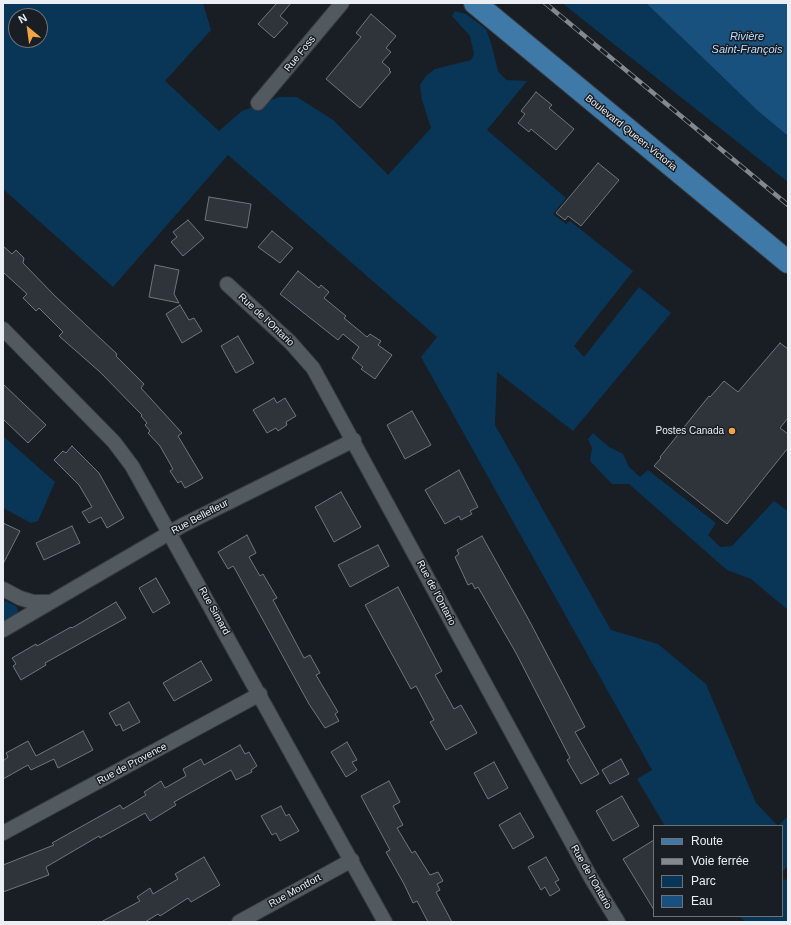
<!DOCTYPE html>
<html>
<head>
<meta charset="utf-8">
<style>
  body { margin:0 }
  #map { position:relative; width:791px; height:925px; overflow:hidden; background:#191e24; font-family:Arial,sans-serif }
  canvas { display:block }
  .frame { position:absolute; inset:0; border:4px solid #ebeff3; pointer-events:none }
  .legend { position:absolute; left:653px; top:825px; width:130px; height:92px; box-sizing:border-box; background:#191e24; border:1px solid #6d7277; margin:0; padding:5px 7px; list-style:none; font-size:12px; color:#ebeff3 }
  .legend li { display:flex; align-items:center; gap:8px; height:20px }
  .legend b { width:20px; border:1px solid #6d7277 }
  .north { position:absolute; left:8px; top:8px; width:40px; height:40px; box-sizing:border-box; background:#191e24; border:1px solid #6d7277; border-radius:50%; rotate:331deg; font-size:11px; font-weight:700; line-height:16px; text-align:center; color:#ebeff3 }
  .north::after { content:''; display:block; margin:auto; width:14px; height:18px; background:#f4a345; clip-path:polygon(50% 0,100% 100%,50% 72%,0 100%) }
</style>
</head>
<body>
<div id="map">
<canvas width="791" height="925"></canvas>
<div class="frame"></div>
<ul class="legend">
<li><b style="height:5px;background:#3f79a7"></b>Route</li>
<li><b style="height:5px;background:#84898e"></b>Voie ferrée</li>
<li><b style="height:11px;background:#093557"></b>Parc</li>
<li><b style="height:11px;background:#19517e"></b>Eau</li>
</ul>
<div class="north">N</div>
</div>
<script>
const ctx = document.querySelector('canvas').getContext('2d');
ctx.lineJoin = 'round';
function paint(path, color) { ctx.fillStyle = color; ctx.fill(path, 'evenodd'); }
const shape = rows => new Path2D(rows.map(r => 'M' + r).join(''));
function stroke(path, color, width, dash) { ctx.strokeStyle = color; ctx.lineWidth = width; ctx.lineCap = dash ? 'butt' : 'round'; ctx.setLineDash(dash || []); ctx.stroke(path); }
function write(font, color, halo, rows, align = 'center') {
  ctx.font = font + ' Arial,sans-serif'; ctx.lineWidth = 3; ctx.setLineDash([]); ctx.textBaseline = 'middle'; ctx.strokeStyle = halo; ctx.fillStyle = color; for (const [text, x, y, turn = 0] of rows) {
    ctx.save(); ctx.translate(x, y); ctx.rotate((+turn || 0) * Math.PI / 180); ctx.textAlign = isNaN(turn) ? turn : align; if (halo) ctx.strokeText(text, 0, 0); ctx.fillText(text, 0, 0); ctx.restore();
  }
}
paint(shape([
  [3,3,203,3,211,30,165,81,219,131,242,111,279,97,297,97,333,120,388,175,431,128,422,100,420,85,426,76,435,69,471,60,474,54,470,36,452,16,455,11,466,14,486,29,491,43,498,71,506,80,527,81,487,130,566,198,553,214,566,224,570,221,633,271,574,346,584,357,639,287,671,313,573,431,497,372,495,425,611,630,658,644,706,684,756,803,778,826,788,816,788,866,782,872,782,826,665,826,637,779,652,770,421,357,437,337,228,155,113,287,3,189],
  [16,16,40,16,40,40,16,40],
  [562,3,646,3,758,111,788,136,788,182],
  [593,433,609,447,623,454,629,467,640,477,648,470,716,523,708,535,720,547,732,546,774,501,788,511,788,610,751,579,727,570,629,484,612,484,590,461,592,448,588,439],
  [3,436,55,482,38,521,31,523,3,508],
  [3,600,16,606,18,610,17,614,3,623],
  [782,879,788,880,788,922,746,922,739,916,782,916]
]), '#093557');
paint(shape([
  [646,3,788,3,788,136,758,111]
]), '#19517e');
const building = shape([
  [277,3,291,3,280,16,288,23,274,38,258,24,277,3],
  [371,14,396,36,386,48,391,52,382,62,390,69,389,70,391,72,360,108,326,79,361,37,356,33,371,14],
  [536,92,552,105,549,108,574,129,556,150,531,129,529,132,518,123,525,114,521,111,536,92],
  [598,163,619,180,581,226,568,216,565,220,556,213,598,163],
  [209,197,251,204,247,228,205,220,209,197],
  [188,220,204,238,183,256,171,242,177,237,173,232,188,220],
  [272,231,293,248,280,263,258,247,272,231],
  [3,246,12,254,16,250,24,258,23,263,55,296,117,354,116,356,144,384,141,388,182,433,178,436,203,478,185,488,181,481,178,483,170,471,173,469,160,446,148,433,150,431,145,425,147,423,141,416,142,415,100,372,59,336,63,332,39,308,36,311,23,298,27,294,3,272,3,246],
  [155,265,179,270,174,294,179,303,149,297,155,265],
  [298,271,319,288,321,285,329,292,324,298,346,316,344,318,367,337,370,334,381,341,378,345,392,355,375,379,361,369,363,367,352,358,359,347,343,334,338,340,280,294,298,271],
  [180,305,189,320,194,318,202,331,182,343,166,314,180,305],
  [238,336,254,363,236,373,221,346,238,336],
  [780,343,788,349,788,418,780,428,788,434,788,448,727,524,654,466,661,458,660,457,709,396,710,397,724,381,738,392,780,343],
  [3,384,46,425,28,443,3,419,3,384],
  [274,398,277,403,285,398,296,416,286,422,287,425,278,431,276,428,267,433,253,410,274,398],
  [412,411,431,445,405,459,387,425,412,411],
  [72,446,99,473,124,518,107,528,101,517,89,523,82,512,92,507,79,485,54,460,63,451,66,453,72,446],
  [459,470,478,507,470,511,472,514,461,520,459,516,445,524,425,490,459,470],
  [341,492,361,527,334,542,315,507,341,492],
  [3,523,20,531,3,564,3,523],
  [72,526,80,543,44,560,36,543,72,526],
  [247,535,256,553,249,557,260,576,263,574,277,598,273,600,304,658,310,655,320,673,316,675,338,712,335,714,339,721,325,728,309,704,235,569,233,566,228,569,218,552,247,535],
  [482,536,530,622,585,727,575,732,599,774,581,784,567,760,570,758,516,653,478,587,475,589,472,583,468,585,455,557,459,554,457,550,482,536],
  [378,545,389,566,350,587,338,565,378,545],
  [156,578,170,603,153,613,139,588,156,578],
  [398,587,442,671,435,675,454,709,461,705,477,733,446,750,430,722,434,720,416,686,411,689,365,605,398,587],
  [116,602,126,618,45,663,46,665,21,680,13,666,16,664,12,658,36,644,37,646,71,627,72,628,116,602],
  [201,661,212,680,174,701,163,683,201,661],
  [129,702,140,722,123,731,120,724,116,726,109,713,129,702],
  [83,731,93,750,58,768,54,759,31,770,28,765,3,779,3,761,8,757,6,753,28,741,36,756,83,731],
  [347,742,357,760,352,762,357,770,346,777,331,752,347,742],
  [240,745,245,754,249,752,257,766,251,770,252,772,236,780,231,770,174,802,176,805,150,821,145,813,100,838,99,836,46,867,49,875,3,892,3,865,54,845,52,843,120,805,123,809,146,795,144,792,161,781,165,788,186,776,183,769,201,759,204,765,240,745],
  [621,759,629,774,610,784,602,770,621,759],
  [494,762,508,788,488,799,474,773,494,762],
  [389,781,400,802,393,806,403,825,397,828,412,853,415,851,430,875,438,872,443,881,437,884,440,890,436,892,452,922,428,922,417,901,413,903,404,884,386,852,390,850,361,796,389,781],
  [622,796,639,826,613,841,596,811,622,796],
  [281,806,286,816,289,814,299,831,280,841,276,833,272,835,261,816,281,806],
  [520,813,534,837,513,849,499,825,520,813],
  [654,840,654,910,623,859,654,840],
  [204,857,220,885,191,902,188,898,160,916,158,914,145,922,101,922,140,901,137,897,150,888,153,894,178,879,175,874,204,857],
  [546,857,559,880,555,882,560,890,550,896,545,887,541,890,528,867,546,857]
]);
paint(building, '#2e343a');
stroke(building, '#70767d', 1);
const minor = shape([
  [258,103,342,3],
  [227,284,290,342,313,368,591,878,618,922],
  [3,329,114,442,132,466,385,922],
  [3,589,20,598,33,602,51,602,183,525,354,440],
  [3,630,51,602],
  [3,833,260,694],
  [239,922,352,860]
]);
const primary = shape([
  [475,3,788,262]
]);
stroke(minor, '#383b40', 16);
stroke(primary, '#383b40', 24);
stroke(minor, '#52595f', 14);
stroke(primary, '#3f79a7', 22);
const rail = shape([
  [545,3,788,205]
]);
stroke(rail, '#84898e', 4.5);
stroke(rail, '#191e24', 3, [9]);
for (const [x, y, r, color] of [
  [732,431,4,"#f4a345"]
]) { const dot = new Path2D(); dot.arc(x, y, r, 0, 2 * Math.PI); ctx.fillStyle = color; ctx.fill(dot); stroke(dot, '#191e24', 1.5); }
write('10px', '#ebeff3', '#191e24', [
  ["Rue Foss",300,54,-51],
  ["Boulevard Queen-Victoria",631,133,39],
  ["Rue de l'Ontario",266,320,43],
  ["Rue Bellefleur",200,517,-28],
  ["Rue de l'Ontario",436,593,62],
  ["Rue Simard",214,611,61],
  ["Rue de Provence",132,764,-28],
  ["Rue de l'Ontario",591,877,60],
  ["Rue Montfort",295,891,-29]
]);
write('10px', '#ebeff3', '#191e24', [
  ["Postes Canada",724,431]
], 'right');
write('italic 11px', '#badeff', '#191e24', [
  ["Rivière",747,37],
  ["Saint-François",747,50]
]);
</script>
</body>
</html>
